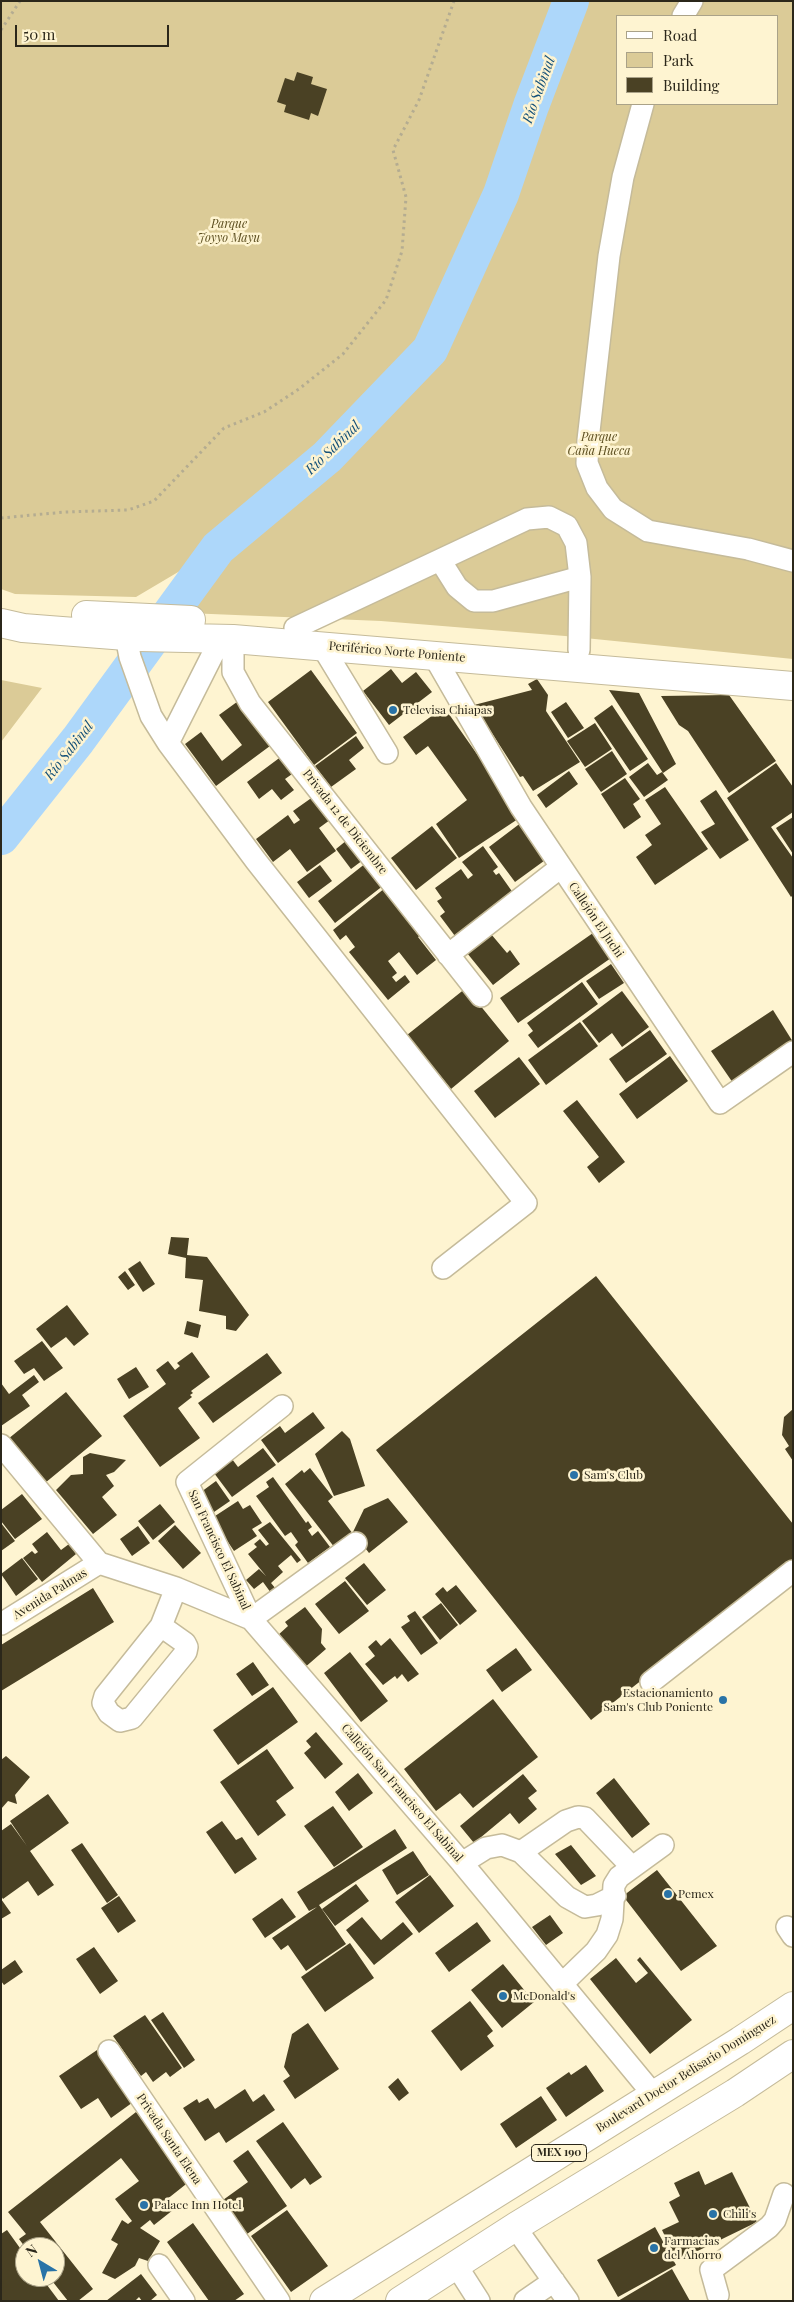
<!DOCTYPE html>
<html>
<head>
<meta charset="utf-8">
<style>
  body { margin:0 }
  #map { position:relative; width:794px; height:2302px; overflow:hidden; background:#fef4d1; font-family:"Playfair Display",serif }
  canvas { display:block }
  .frame { position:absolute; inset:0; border:2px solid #2b271a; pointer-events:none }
  .legend { position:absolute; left:616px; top:15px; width:162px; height:90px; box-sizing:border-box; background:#fef4d1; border:1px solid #aaa288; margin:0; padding:6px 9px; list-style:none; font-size:15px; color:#2b271a }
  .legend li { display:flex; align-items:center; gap:10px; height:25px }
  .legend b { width:25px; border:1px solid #aaa288 }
  .north { position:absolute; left:15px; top:2237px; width:50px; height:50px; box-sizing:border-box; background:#fef4d1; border:1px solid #aaa288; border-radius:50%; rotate:323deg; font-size:14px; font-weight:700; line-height:20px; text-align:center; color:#2b271a }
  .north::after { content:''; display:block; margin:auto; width:18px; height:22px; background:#2973a7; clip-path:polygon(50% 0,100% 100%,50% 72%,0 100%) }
  .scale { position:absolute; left:15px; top:25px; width:154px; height:22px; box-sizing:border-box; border:2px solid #2b271a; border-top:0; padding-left:6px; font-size:15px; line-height:18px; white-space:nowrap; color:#2b271a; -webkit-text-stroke:4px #fef4d1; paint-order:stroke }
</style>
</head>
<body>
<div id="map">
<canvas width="794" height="2302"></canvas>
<div class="frame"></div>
<ul class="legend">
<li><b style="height:6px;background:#fff"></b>Road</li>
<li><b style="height:14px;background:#dbcb97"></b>Park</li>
<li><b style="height:14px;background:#4a4124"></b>Building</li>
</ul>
<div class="north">N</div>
<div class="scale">50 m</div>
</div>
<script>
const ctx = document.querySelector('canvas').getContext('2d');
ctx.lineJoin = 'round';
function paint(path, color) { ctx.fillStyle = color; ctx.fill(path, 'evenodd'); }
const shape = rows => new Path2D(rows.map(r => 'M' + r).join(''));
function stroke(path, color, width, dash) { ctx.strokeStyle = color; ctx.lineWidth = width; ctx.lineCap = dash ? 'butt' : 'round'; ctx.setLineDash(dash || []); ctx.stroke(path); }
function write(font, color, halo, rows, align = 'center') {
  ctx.font = font + ' "Playfair Display",serif'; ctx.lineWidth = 5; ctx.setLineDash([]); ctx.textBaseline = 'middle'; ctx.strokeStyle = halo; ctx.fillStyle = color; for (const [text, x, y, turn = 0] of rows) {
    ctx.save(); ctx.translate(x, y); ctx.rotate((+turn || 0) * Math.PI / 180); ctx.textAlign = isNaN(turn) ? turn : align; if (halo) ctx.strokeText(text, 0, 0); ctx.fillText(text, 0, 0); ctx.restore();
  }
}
paint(shape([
  [1,1,793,1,793,659,565,636,381,621,187,613,172,610,217,549,136,597,15,594,1,589],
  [618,16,778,16,778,104,618,104],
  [1,680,42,688,1,742]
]), '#dbcb97');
stroke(shape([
  [1,837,78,740,218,548,327,457,430,350,501,194,531,106,571,1]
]), '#add7fa', 36);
paint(shape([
  [297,72,313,77,311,84,327,89,318,116,311,113,309,120,284,112,286,105,277,102,285,78,294,81],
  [391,669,402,683,416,672,432,692,389,725,363,691],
  [311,670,357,733,314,765,268,702],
  [537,679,548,695,546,711,580,762,533,791,523,776,520,777,474,705,532,690,528,684],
  [609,690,639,693,676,764,663,773],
  [729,695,776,761,729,793,688,731,679,725,661,696],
  [241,699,274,743,216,786,185,744,201,732,222,761,242,745,219,715],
  [566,702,584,728,568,738,551,712],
  [612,705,648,759,630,771,594,718],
  [444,707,521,817,459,858,436,824,467,800,428,746,416,755,403,737],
  [595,723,612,749,585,767,567,741],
  [356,736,364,748,349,760,356,769,331,787,315,766],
  [612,751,627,774,601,792,585,769],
  [282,756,295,772,285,779,294,790,281,800,272,789,259,799,247,782],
  [648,763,657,775,662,772,668,780,644,797,629,777],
  [776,763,793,787,793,812,771,827,793,858,793,895,791,897,727,798],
  [569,771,578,784,546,808,537,795],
  [625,778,640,799,633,804,641,817,624,829,601,794],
  [665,787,708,849,655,885,636,857,652,845,645,835,661,824,645,800],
  [716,790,749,840,720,859,701,832,715,824,700,801],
  [317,794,334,817,319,828,336,851,307,872,290,849,273,862,256,839,288,815,294,824,300,820,293,811],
  [793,817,793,854,776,828],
  [522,822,548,858,515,882,489,847],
  [432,826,457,858,416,890,391,858],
  [352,836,367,857,351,869,336,849],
  [483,846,498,867,493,871,496,875,499,873,516,897,458,940,440,916,445,912,437,901,442,898,435,888,461,869,468,879,473,875,462,862],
  [366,863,384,885,335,923,318,901],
  [320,865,332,881,309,898,297,882],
  [385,888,422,934,418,937,436,960,417,975,399,952,388,961,397,973,392,977,396,982,405,975,410,982,388,1000,349,952,355,947,346,935,340,940,333,930],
  [593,933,611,958,518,1023,500,998],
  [491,934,507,953,510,950,520,964,493,985,467,953],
  [611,964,624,983,599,999,586,981],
  [582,982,598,1004,538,1048,528,1035,533,1031,527,1023],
  [466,988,509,1041,451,1089,407,1035],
  [622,991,649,1027,622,1047,612,1033,599,1043,582,1021],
  [773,1010,793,1042,733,1083,711,1051],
  [580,1022,598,1046,546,1085,528,1060],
  [650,1030,667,1054,626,1083,609,1059],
  [670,1056,688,1081,637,1119,619,1094],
  [519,1057,540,1084,495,1118,474,1091],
  [577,1100,625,1162,599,1183,587,1167,599,1157,563,1111],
  [171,1237,189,1238,187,1255,207,1257,249,1315,236,1331,226,1329,226,1316,199,1311,203,1280,185,1278,186,1258,168,1254],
  [140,1261,155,1284,143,1292,128,1269],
  [125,1271,135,1285,128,1290,118,1277],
  [596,1276,793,1524,793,1561,591,1720,376,1450],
  [67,1305,89,1334,74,1346,66,1337,51,1348,36,1329],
  [187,1321,201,1325,198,1338,184,1334],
  [42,1341,63,1368,44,1381,34,1368,24,1374,14,1361],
  [192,1352,210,1377,191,1391,193,1393,190,1395,192,1397,178,1408,200,1438,160,1467,123,1416,166,1384,156,1370,168,1361,175,1370,180,1366,177,1363],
  [267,1353,282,1373,213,1423,198,1403],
  [136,1367,149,1387,129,1399,117,1379],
  [34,1375,39,1382,22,1395,30,1406,1,1426,1,1383,9,1394],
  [66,1392,102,1436,45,1483,8,1439],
  [793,1409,793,1461,785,1449,789,1446,782,1435,784,1417],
  [313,1412,325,1428,278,1463,261,1440,280,1426,285,1433],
  [342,1431,350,1439,365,1486,334,1496,315,1454],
  [263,1448,276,1465,232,1497,214,1473,232,1459,238,1467],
  [90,1453,126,1460,114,1472,106,1475,114,1486,102,1497,117,1515,93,1534,56,1490,71,1475,83,1474,83,1457],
  [310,1468,333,1497,328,1501,353,1534,335,1548,285,1484,302,1470,304,1473],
  [273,1477,306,1523,308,1521,312,1527,308,1530,312,1536,318,1531,330,1547,308,1563,295,1545,298,1542,291,1532,285,1536,256,1496,269,1487,266,1482],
  [216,1481,230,1501,214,1512,201,1492],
  [22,1494,42,1519,15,1539,1,1521,1,1510],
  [388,1498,408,1522,369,1553,353,1532,364,1509],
  [238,1501,243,1509,250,1505,262,1523,252,1529,257,1536,234,1551,212,1518],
  [160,1504,175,1522,153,1540,138,1521],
  [270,1522,301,1560,297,1563,291,1555,278,1566,283,1572,271,1583,276,1589,271,1593,263,1582,254,1589,246,1580,259,1569,266,1576,248,1554,257,1547,254,1544,260,1539,266,1546,269,1544,258,1530],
  [1,1523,15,1541,1,1551],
  [175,1525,201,1553,183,1569,158,1541],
  [138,1526,150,1543,132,1556,120,1539],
  [47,1532,61,1550,69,1544,76,1554,42,1582,23,1558,32,1551,35,1554,38,1552,32,1544],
  [22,1558,38,1579,16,1596,1,1574],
  [364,1563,386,1590,367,1605,345,1578],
  [345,1581,369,1611,339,1634,315,1604],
  [456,1585,477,1611,460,1625,435,1594,443,1587,447,1592],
  [93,1588,114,1622,1,1691,1,1645],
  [441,1603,458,1625,440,1640,422,1617],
  [305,1607,322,1629,321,1643,326,1649,303,1669,277,1636,288,1626,285,1622],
  [415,1611,438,1643,421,1655,401,1627,410,1621,407,1616],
  [390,1638,419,1674,408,1682,402,1674,397,1679,395,1676,383,1685,365,1664,375,1656,368,1647,376,1640,381,1646],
  [516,1648,532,1670,502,1692,486,1670],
  [350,1652,388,1701,361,1722,324,1673],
  [253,1662,269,1685,252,1696,236,1674],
  [273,1687,298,1722,238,1765,213,1730],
  [493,1699,538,1757,473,1808,460,1793,436,1811,404,1769],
  [316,1732,343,1764,325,1779,304,1753,311,1747,306,1741],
  [267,1749,294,1788,276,1801,286,1815,258,1836,220,1782],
  [6,1756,30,1777,15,1795,17,1804,8,1801,1,1809,1,1760],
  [358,1773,373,1793,349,1811,335,1792],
  [523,1774,537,1791,528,1798,537,1809,519,1824,510,1813,474,1843,460,1826],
  [614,1778,650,1824,632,1838,596,1793],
  [48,1794,69,1823,30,1851,54,1885,38,1896,28,1881,3,1899,1,1896,1,1831,11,1824,27,1846,10,1821],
  [333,1806,363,1847,334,1867,304,1826],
  [222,1821,236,1840,242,1837,257,1859,235,1874,206,1832],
  [395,1829,407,1848,319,1905,346,1944,306,1971,288,1945,281,1950,272,1938,317,1907,309,1911,297,1892],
  [82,1843,118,1895,107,1903,71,1850],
  [571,1845,596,1876,581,1885,555,1854],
  [413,1851,429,1875,397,1895,382,1870],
  [657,1870,717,1946,681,1971,623,1896],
  [430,1875,454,1906,419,1933,395,1902],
  [356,1884,369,1901,335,1926,322,1909],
  [119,1896,136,1921,118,1933,101,1908],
  [282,1898,296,1917,265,1938,252,1919],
  [1,1899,11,1913,1,1919],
  [550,1915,563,1933,546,1945,532,1927],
  [362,1917,381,1940,403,1922,413,1934,374,1965,346,1930],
  [477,1922,491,1941,449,1972,435,1953],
  [350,1943,374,1978,325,2012,301,1977],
  [94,1947,118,1981,100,1994,76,1959],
  [640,1957,692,2020,650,2054,590,1979,616,1958,636,1983,648,1973,637,1960],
  [15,1960,23,1972,4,1985,1,1981,1,1970],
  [503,1964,534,2002,502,2028,471,1990],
  [470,2001,493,2031,487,2036,494,2046,461,2071,431,2031],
  [163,2012,195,2060,184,2068,151,2020],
  [145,2015,182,2068,170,2077,166,2072,153,2082,146,2072,141,2076,113,2036],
  [308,2023,339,2069,295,2099,283,2081,290,2076,284,2067,292,2034],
  [100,2048,136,2100,111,2118,98,2098,81,2109,59,2076],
  [586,2065,604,2091,566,2117,546,2088,569,2072,571,2075],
  [398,2078,409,2093,399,2101,388,2087],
  [245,2089,253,2102,264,2094,275,2110,226,2143,219,2132,205,2141,183,2108,197,2099,199,2103,208,2098,215,2109],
  [541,2096,557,2120,516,2148,500,2124],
  [136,2112,190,2181,166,2200,173,2210,154,2225,150,2220,140,2228,160,2241,148,2261,139,2258,135,2266,115,2279,102,2273,118,2244,111,2240,122,2220,128,2224,132,2221,115,2199,139,2181,121,2158,40,2222,93,2289,78,2301,68,2301,49,2277,55,2277,55,2247,25,2247,19,2239,26,2234,8,2212],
  [283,2122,322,2177,310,2185,305,2178,291,2189,256,2141],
  [248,2150,287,2206,247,2234,223,2200,248,2182,233,2161],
  [699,2171,705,2185,732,2172,757,2222,677,2261,662,2230,679,2222,669,2202,680,2196,674,2183],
  [287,2210,328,2266,291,2292,251,2236],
  [193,2223,244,2294,234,2301,209,2301,167,2242],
  [655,2227,676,2265,618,2297,597,2260],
  [7,2230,25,2255,25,2277,41,2277,59,2301,1,2301,1,2234],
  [672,2269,690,2301,618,2301],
  [141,2274,157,2295,150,2301,142,2301,139,2297,135,2301,106,2301]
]), '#4a4124');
const minor = shape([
  [683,16,692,1],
  [643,104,623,177,609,256,588,440,587,463,597,488,613,509,648,531,748,549,793,561],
  [440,560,457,587,474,601,493,601,580,577],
  [295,628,527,519,549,517,567,526,576,543,580,577,579,650],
  [126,636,130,657,151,716,168,743],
  [221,638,168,743,256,861,526,1203,443,1268],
  [233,639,233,672,250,703,481,996],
  [322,646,387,753],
  [434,656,521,807,720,1103,793,1052],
  [448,955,561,867],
  [282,1406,187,1482,251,1619,356,1543],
  [1,1445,99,1563,176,1588,251,1619,462,1863,653,2094],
  [1,1624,99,1563],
  [161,1626,185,1643,187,1647,186,1652,132,1718,120,1721,109,1713,103,1703,105,1696,161,1626,176,1588],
  [651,1682,793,1571],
  [521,1852,566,1821,578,1817,585,1818,631,1866],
  [462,1863,486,1848,502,1845,521,1852,567,1897,585,1907,597,1905,615,1896],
  [787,1927,793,1936],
  [563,1983,596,1951,607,1935,612,1919,614,1885,619,1877,663,1845],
  [109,2051,279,2301],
  [515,2227,568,2301],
  [159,2265,184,2301],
  [456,2265,479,2301],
  [718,2295,711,2270,769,2227,775,2220,784,2194],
  [525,2301,554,2281]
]);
const major = shape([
  [86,615,191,620],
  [1,623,23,628,139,637,233,639,793,686],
  [324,2301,740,2041,793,2006],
  [400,2301,515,2227,735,2093,793,2054]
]);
stroke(minor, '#c5bb9a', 24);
stroke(major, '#c5bb9a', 30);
stroke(shape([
  [1,30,20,1],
  [1,518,65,512,128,510,154,501,224,428,264,412,299,389,343,354,386,300,402,251,406,197,393,150,419,100,454,1]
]), '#b4ac91', 3, [2.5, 4]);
stroke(minor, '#fff', 21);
stroke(major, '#fff', 28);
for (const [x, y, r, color] of [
  [393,710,5,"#2973a7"],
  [574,1475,5,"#2973a7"],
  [723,1700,5,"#2973a7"],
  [668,1894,5,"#2973a7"],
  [503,1996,5,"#2973a7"],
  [144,2205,5,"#2973a7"],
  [713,2214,5,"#2973a7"],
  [654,2248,5,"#2973a7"]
]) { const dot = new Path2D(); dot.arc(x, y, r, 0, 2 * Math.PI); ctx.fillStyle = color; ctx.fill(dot); stroke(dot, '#fef4d1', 2); }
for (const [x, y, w] of [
  [559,2153,55]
]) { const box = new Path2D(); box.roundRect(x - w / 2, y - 8.5, w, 17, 4); ctx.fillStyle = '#fef4d1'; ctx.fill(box); stroke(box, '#2b271a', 1); }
write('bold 11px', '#2b271a', null, [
  ["MEX 190",559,2153]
]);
write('italic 12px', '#5b4d1e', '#fef4d1', [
  ["Parque",229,224],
  ["Joyyo Mayu",229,238],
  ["Parque",599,437],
  ["Caña Hueca",599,451]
]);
write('12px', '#2b271a', '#fef4d1', [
  ["Periférico Norte Poniente",397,652,5],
  ["Privada 12 de Diciembre",345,822,52],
  ["Callejón El Juchi",596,920,56],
  ["San Francisco El Sabinal",219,1550,65],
  ["Avenida Palmas",50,1594,-32],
  ["Callejón San Francisco El Sabinal",402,1793,49],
  ["Boulevard Doctor Belisario Domínguez",686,2074,-32],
  ["Privada Santa Elena",169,2139,56]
]);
write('12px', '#2b271a', '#fef4d1', [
  ["Televisa Chiapas",403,710],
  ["Sam's Club",584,1475],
  ["Estacionamiento",713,1693,"right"],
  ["Sam's Club Poniente",713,1707,"right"],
  ["Pemex",678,1894],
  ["McDonald's",513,1996],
  ["Palace Inn Hotel",154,2205],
  ["Chili's",723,2214],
  ["Farmacias",664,2241],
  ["del Ahorro",664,2255]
], 'left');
write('italic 14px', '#155179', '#fef4d1', [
  ["Río Sabinal",539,90,-70],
  ["Río Sabinal",333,448,-44],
  ["Río Sabinal",69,751,-52]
]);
</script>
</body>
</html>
